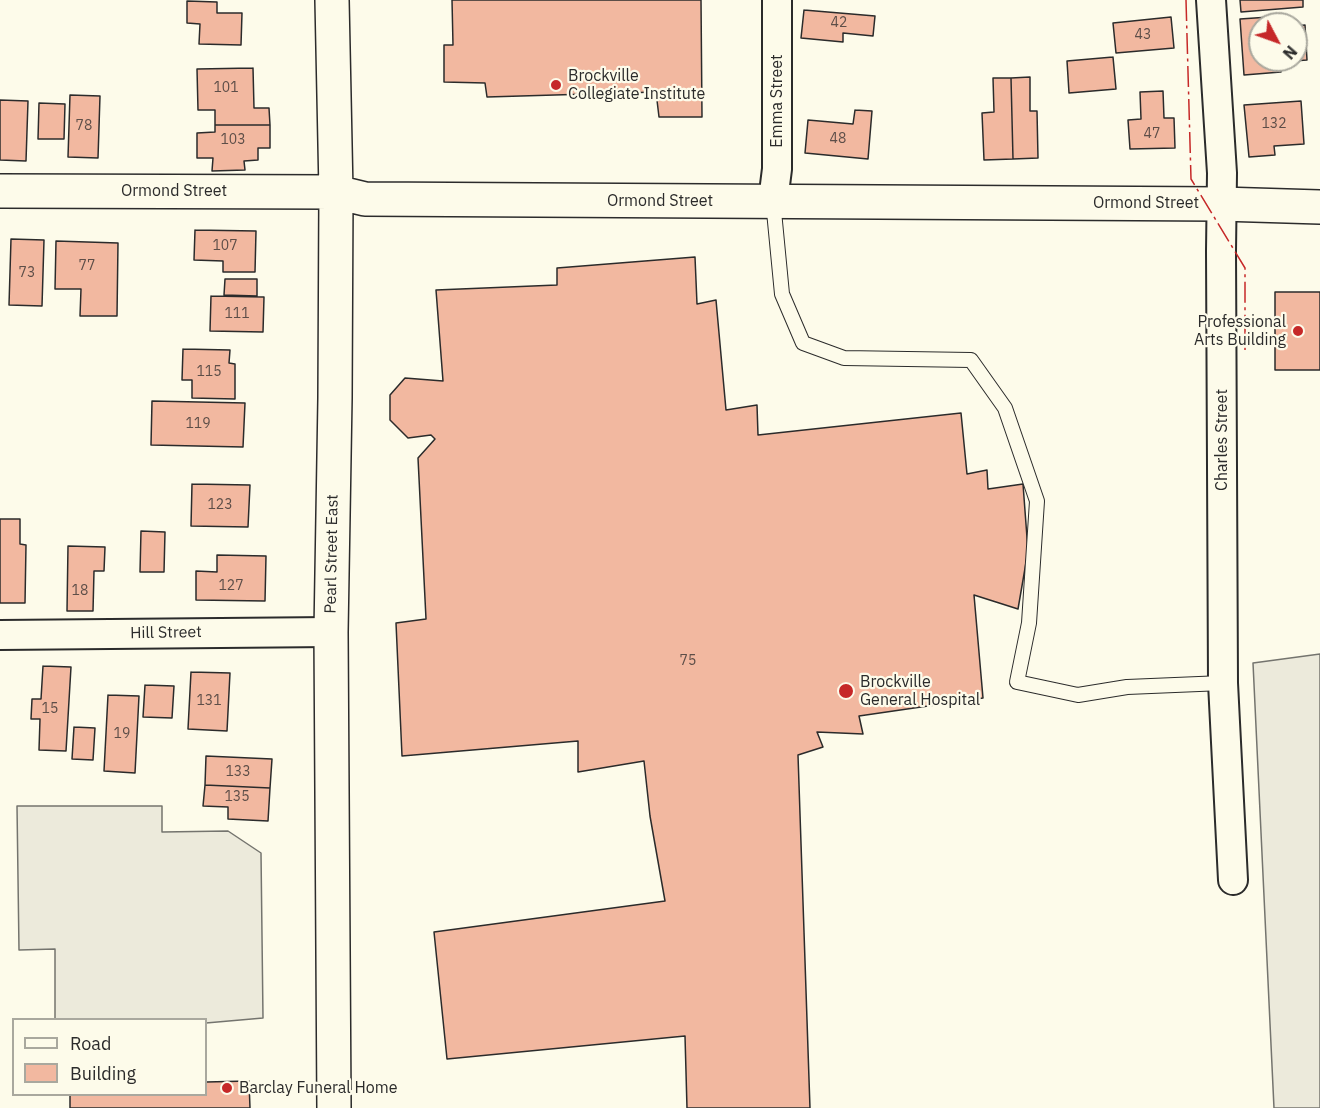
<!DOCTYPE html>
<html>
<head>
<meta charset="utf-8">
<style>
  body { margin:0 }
  #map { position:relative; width:1320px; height:1108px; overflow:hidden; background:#fdfbea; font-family:"IBM Plex Sans",sans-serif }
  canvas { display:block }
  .legend { position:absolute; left:12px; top:1018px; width:195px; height:78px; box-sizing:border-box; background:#fdfbea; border:2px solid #a9a89e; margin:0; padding:8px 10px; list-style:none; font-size:18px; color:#2b2b2b }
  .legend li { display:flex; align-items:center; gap:12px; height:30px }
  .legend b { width:30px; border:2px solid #a9a89e }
  .north { position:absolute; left:1248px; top:12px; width:60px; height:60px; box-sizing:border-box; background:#fdfbea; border:2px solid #a9a89e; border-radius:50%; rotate:131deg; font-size:16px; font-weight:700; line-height:24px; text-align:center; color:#2b2b2b }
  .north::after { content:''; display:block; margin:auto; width:21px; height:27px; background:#c62828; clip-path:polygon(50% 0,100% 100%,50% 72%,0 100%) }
</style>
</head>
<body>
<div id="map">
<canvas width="1320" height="1108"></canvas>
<ul class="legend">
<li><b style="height:8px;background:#fdfbea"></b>Road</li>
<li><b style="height:16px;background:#f2b8a0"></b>Building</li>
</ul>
<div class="north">N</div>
</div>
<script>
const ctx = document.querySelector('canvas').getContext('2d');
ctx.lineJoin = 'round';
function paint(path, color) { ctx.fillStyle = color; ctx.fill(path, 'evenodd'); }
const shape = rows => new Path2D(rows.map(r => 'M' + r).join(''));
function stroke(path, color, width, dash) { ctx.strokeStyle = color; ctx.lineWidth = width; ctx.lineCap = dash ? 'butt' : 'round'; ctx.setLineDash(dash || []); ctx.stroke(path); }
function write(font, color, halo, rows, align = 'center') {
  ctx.font = font + ' "IBM Plex Sans",sans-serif'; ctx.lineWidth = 4.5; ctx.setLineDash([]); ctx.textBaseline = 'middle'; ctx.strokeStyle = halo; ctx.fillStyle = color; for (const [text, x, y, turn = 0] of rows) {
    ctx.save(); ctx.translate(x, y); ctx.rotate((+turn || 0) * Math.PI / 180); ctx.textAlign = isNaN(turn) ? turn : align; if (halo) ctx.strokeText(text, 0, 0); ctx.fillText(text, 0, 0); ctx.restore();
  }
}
const parking = shape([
  [1320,654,1320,1108,1274,1108,1253,663,1320,654],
  [17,806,162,806,162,832,228,831,261,853,263,1018,206,1023,206,1020,55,1019,55,949,19,950,17,806]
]);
paint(parking, '#eceadb');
stroke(parking, '#74746e', 1.5);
const building = shape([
  [452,0,701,0,702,117,659,117,656,92,487,97,485,83,444,82,444,45,453,45,452,0],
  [1240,0,1303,0,1303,7,1241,12,1240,0],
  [187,1,217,2,217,13,242,13,241,45,199,44,200,24,187,23,187,1],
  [804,10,875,16,873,36,843,33,843,42,801,38,804,10],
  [1284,16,1284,24,1260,24,1260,60,1296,60,1296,26,1305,25,1307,60,1280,62,1281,72,1244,75,1240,19,1284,16],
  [1171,17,1174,48,1116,53,1113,23,1171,17],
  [1113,57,1116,89,1069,93,1067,61,1113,57],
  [253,68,254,108,269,108,270,125,215,125,215,110,198,110,197,69,253,68],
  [1030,77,1030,111,1037,111,1038,158,1013,159,1011,78,1030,77],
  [993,78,1011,78,1013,159,984,160,982,113,994,112,993,78],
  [1163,91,1164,118,1174,118,1175,148,1130,149,1128,120,1141,119,1140,92,1163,91],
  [70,95,100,96,98,158,68,157,70,95],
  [0,100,28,101,26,161,0,160,0,100],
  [1301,101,1304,144,1274,146,1275,155,1249,157,1244,105,1301,101],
  [39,103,65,104,64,139,38,139,39,103],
  [855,110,872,111,868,159,805,153,808,120,853,124,855,110],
  [215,125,270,125,270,148,258,148,258,160,244,161,245,170,212,171,213,158,197,158,197,133,215,132,215,125],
  [195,230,256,231,255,272,223,272,223,261,194,260,195,230],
  [11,239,44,240,42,306,9,305,11,239],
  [56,241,118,243,117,316,80,316,81,289,55,289,56,241],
  [695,257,697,304,716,300,726,410,757,405,758,435,961,413,967,474,987,470,988,489,1023,484,1028,551,1018,609,974,595,983,698,859,716,863,734,817,732,823,747,798,755,810,1108,687,1108,685,1036,447,1059,434,932,665,901,650,816,644,761,578,772,578,741,402,756,396,623,426,619,418,458,435,439,431,435,408,438,390,420,390,395,405,378,443,381,436,290,557,285,557,268,695,257],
  [225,279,257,279,257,296,224,295,225,279],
  [1275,292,1320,292,1320,370,1275,370,1275,292],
  [211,296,264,297,263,332,210,331,211,296],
  [183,349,230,350,229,363,235,364,235,399,192,398,192,380,182,380,183,349],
  [152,401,245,403,243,447,151,445,152,401],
  [192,484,250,485,248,527,191,526,192,484],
  [0,519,20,519,20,544,26,545,25,603,0,603,0,519],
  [141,531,165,532,164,572,140,572,141,531],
  [68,546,105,547,104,571,94,571,93,611,67,611,68,546],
  [217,555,266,556,265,601,196,600,196,571,217,572,217,555],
  [43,666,71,667,66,751,39,750,40,719,31,719,32,699,41,699,43,666],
  [191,672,230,673,227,731,188,729,191,672],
  [145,685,174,686,172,718,143,717,145,685],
  [108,695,139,696,135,773,104,771,108,695],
  [74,727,95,728,93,760,72,759,74,727],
  [206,756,272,759,270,788,205,785,206,756],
  [205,785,270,788,268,821,228,819,228,807,203,806,205,785],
  [249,1081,250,1108,70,1108,70,1094,206,1094,206,1082,249,1081]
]);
paint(building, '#f2b8a0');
stroke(building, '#2b2b2b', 1.5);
const lane = shape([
  [773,201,782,294,803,343,844,358,971,360,1005,408,1037,501,1029,623,1017,682,1078,695,1127,687,1223,683]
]);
const street = shape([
  [1211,0,1222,173,1221,251,1223,683,1233,880],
  [773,201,777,169,777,0],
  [0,635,331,632]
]);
const secondary = shape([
  [332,0,336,192,335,398,331,632,334,1108],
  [0,191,336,192,365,199,1221,204,1320,207]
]);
stroke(lane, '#2b2b2b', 16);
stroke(street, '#2b2b2b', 32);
stroke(secondary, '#2b2b2b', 36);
stroke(lane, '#fdfbea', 14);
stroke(street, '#fdfbea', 28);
stroke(secondary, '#fdfbea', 33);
stroke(shape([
  [1186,0,1191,179,1245,268,1245,350]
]), '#c62828', 1.5, [21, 4.5, 3, 4.5]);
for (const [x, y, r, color] of [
  [556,85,6,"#c62828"],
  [1298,331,6,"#c62828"],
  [846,691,8,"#c62828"],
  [227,1088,6,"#c62828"]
]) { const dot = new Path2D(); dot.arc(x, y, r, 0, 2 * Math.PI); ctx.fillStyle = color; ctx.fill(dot); stroke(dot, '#fdfbea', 2); }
write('14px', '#5d4e48', null, [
  ["42",839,23],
  ["43",1143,35],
  ["101",226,88],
  ["132",1274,124],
  ["78",84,126],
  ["47",1152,134],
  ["48",838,139],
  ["103",233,140],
  ["107",225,246],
  ["77",87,266],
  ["73",27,273],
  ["111",237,314],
  ["115",209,372],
  ["119",198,424],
  ["123",220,505],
  ["127",231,586],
  ["18",80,591],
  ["75",688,661],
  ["131",209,701],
  ["15",50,709],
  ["19",122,734],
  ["133",238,772],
  ["135",237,797]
]);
write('16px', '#2b2b2b', '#fdfbea', [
  ["Brockville",568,76],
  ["Collegiate Institute",568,94],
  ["Professional",1286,322,"right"],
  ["Arts Building",1286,340,"right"],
  ["Brockville",860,682],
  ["General Hospital",860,700],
  ["Barclay Funeral Home",239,1088]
], 'left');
write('16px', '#2b2b2b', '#fdfbea', [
  ["Emma Street",777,101,-90],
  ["Ormond Street",174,191],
  ["Ormond Street",660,201],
  ["Ormond Street",1146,203],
  ["Charles Street",1222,440,-90],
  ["Pearl Street East",332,554,-89],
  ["Hill Street",166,633,-1]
]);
</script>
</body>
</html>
